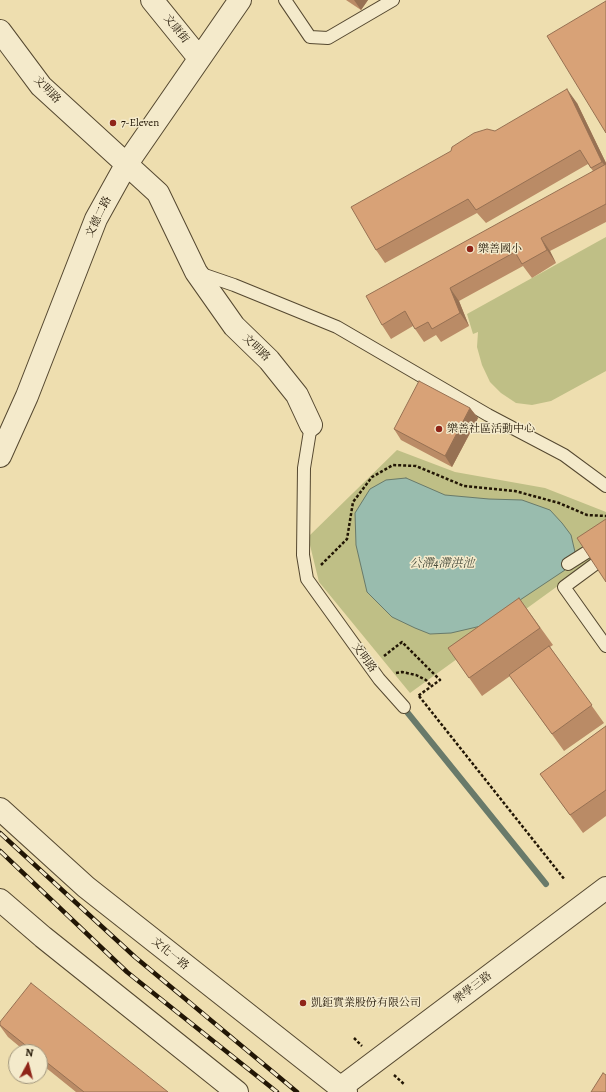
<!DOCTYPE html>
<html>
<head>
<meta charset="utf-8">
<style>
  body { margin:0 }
  #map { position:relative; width:606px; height:1092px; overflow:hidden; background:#eedeaf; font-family:Alegreya,serif }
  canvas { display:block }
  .north { position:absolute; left:8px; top:1044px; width:40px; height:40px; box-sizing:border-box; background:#f4eacb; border:1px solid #a0957c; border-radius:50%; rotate:7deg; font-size:11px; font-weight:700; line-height:16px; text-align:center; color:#221605 }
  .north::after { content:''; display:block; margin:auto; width:14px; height:18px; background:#8f2418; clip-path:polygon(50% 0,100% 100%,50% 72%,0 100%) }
</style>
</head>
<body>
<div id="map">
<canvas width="606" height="1092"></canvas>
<div class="north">N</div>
</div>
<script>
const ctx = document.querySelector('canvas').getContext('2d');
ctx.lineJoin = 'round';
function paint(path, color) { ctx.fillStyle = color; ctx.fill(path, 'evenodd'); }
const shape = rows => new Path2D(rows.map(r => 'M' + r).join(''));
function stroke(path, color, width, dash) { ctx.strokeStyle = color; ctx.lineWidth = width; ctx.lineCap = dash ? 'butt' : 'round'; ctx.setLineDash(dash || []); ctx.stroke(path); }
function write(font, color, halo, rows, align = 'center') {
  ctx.font = font + ' Alegreya,"Noto Serif TC",serif'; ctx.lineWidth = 3; ctx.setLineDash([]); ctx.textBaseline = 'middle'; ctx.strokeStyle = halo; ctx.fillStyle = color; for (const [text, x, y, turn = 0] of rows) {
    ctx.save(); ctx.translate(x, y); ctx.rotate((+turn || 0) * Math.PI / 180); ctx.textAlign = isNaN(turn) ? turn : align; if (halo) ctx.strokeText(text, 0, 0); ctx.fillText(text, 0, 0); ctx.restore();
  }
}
paint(shape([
  [606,237,606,371,551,401,532,405,516,403,501,393,490,382,482,365,477,347,478,332,473,334,467,314],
  [397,450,455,472,545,488,606,512,606,551,410,693,319,582,308,537]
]), '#bfbf86');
const water = shape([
  [406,478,445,495,489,499,522,500,550,510,562,523,571,535,575,552,565,570,481,626,451,633,430,634,415,628,392,617,367,592,356,545,355,513,370,489,386,480,406,478]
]);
paint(water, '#99bcae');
stroke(water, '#697a6a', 1);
stroke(shape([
  [407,712,546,884]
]), '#697a6a', 6);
const service = shape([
  [285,0,310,37,328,38,393,0],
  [199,273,234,285,337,327,488,415,564,455,606,486],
  [311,425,304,468,303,555,307,579,379,679,404,707],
  [606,556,564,587,606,646],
  [568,564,606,540]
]);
const minor = shape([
  [152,0,199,58],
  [0,31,41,86,158,193,196,272,234,326,269,360,297,395,311,425],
  [0,456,27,396,96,219,126,165,240,0],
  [340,1088,606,888]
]);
const tertiary = shape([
  [0,809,86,887,346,1092],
  [0,900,43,937,237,1092]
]);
stroke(service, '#554830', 14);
stroke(minor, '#554830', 24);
stroke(tertiary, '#554830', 24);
stroke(shape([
  [321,565,347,539,353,502,372,477,393,465,416,466,464,486,515,491,559,503,587,515,606,516],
  [384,656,402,642,440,680,418,696],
  [396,673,402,672,416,675,426,680,431,686],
  [419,696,565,880],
  [354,1038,362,1046],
  [394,1075,405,1085]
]), '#221605', 2.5, [3, 2]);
stroke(service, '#f4eacb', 12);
stroke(minor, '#f4eacb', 22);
stroke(tertiary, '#f4eacb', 22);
const rail = shape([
  [0,833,135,957,297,1092],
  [0,851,127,972,277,1092]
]);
stroke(rail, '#221605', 4.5);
stroke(rail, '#f4eacb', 3, [9]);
paint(shape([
  [346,0,368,0,361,10],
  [577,103,606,163,606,222,550,251,556,263,532,278,523,266,459,301,469,326,441,342,436,335,424,342,413,326,391,339,382,325,593,171,588,164,486,223,477,213,385,263,376,250,495,131],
  [470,408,478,418,452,467,401,440,394,429],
  [519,598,553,645,550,647,604,723,564,751,510,676,482,696,448,648],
  [606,726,606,816,583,833,540,774],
  [0,1022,168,1092,76,1092,40,1063,40,1052,26,1052,8,1037,0,1026]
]), '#ba8b66');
paint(shape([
  [354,0,368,0,361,10],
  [567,89,577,103,606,163,606,167,602,162],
  [541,238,550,251,556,263,547,250],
  [450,288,459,301,469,326,460,313],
  [470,408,478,418,452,467,445,456]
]), '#977153');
const building = shape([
  [606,1,606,133,547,36,606,1],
  [567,89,602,162,591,168,580,150,476,210,468,199,376,250,351,207,451,151,452,147,474,133,487,129,495,131,567,89],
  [606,164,606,204,541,238,547,250,522,264,515,252,450,288,460,313,432,329,428,322,415,329,405,311,382,325,366,296,606,164],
  [419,381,470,408,445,456,394,429,419,381],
  [606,519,606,582,577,538,606,519],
  [519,598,540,628,469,678,448,648,519,598],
  [549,646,592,705,552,734,509,675,549,646],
  [606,726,606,790,570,815,540,774,606,726],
  [31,983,168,1092,84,1092,40,1057,40,1052,34,1052,0,1025,0,1022,31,983],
  [603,1073,606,1075,606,1092,591,1092,603,1073]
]);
paint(building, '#d8a277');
stroke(building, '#977153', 1);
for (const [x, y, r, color] of [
  [113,123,4,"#8f2418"],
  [470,249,4,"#8f2418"],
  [439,429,4,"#8f2418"],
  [303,1003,4,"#8f2418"]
]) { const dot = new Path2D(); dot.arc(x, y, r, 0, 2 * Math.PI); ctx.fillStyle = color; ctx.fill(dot); stroke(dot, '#f4eacb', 1.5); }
write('11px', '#221605', '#f4eacb', [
  ["文康街",176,29,51],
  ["文明路",47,90,46],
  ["文德二路",99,217,-64],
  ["文明路",256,348,44],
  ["文明路",364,658,54],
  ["文化一路",170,954,39],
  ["樂學三路",473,988,-37]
]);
write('11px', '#221605', '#f4eacb', [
  ["7-Eleven",121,123],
  ["樂善國小",478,249],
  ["樂善社區活動中心",447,429],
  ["凱鉅實業股份有限公司",311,1003]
], 'left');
write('italic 12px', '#4c5040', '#f4eacb', [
  ["公滯4滯洪池",442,564]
]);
</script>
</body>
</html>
